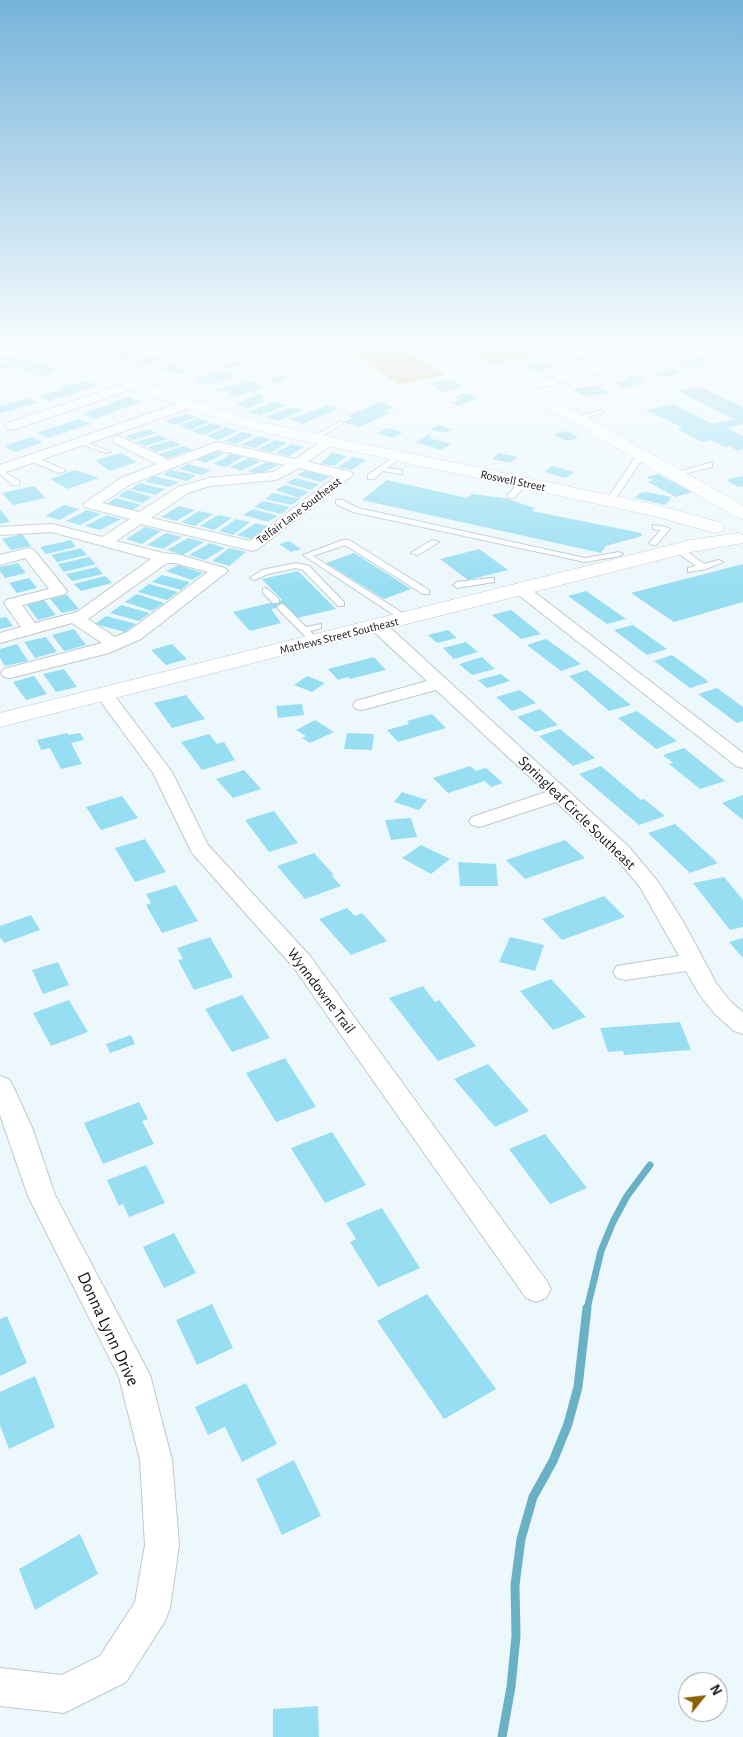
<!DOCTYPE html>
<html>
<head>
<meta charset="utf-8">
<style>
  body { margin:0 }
  #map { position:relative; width:743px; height:1737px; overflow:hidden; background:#edf8fc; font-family:"Alegreya Sans",sans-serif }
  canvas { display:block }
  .north { position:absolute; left:678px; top:1672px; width:50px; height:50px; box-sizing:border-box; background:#fff; border:1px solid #a0a1a1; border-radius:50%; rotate:61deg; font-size:14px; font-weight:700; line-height:20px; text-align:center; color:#111415 }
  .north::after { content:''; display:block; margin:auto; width:18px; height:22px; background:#8b6203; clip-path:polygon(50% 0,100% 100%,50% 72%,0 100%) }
</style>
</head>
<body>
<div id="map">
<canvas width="743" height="1737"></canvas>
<div class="north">N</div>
</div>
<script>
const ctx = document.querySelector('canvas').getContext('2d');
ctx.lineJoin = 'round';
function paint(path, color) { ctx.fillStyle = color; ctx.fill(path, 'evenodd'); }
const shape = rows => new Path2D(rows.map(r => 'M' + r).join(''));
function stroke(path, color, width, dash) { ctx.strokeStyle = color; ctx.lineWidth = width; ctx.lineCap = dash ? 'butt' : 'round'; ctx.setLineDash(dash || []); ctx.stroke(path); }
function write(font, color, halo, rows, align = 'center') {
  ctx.font = font + ' "Alegreya Sans",sans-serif'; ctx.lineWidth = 4; ctx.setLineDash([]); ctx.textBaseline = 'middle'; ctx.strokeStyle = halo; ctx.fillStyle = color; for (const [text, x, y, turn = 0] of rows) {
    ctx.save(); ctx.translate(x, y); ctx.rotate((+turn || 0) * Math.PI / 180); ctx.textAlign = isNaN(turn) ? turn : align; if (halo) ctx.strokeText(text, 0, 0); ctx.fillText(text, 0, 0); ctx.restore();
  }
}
paint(shape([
  [454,344,584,344,581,348,491,365],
  [399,346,446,375,398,384,352,355]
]), '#dbbf92');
stroke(shape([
  [587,1309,601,1251,613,1222,627,1196,650,1165]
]), '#6bb1c5', 7);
stroke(shape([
  [502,1737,511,1687,516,1636,515,1585,521,1539,533,1497,553,1461,568,1424,578,1387,587,1308]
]), '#6bb1c5', 9);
paint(shape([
  [712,344,719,346,713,348,733,354,724,358,699,350,706,348,702,346],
  [99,345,111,350,101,353,89,348],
  [613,345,627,349,610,356,596,352],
  [129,349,146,353,120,361,107,356],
  [6,354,16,358,0,363,0,356],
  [152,356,163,360,142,366,131,362],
  [585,356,591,359,572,363,566,360],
  [24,357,34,362,3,369,0,368,0,364],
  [702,357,712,360,694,368,676,362,684,359,690,361],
  [235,362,242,365,230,368,223,365],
  [546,362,557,367,536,372,525,366],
  [42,363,51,366,26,374,16,371],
  [175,364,186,372,174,375,159,368],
  [52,367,57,369,52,371,56,372,39,378,30,374],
  [672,368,683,373,663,378,652,373],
  [219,369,235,376,208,385,195,379],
  [282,375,290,377,276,384,267,381],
  [635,375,645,380,639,382,643,383,624,388,614,383,630,379,626,377],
  [445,380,455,381,463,386,445,392,429,384],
  [87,381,98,386,49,401,38,396,64,389,59,387],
  [251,381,265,388,235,396,223,390,216,391,213,390],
  [594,385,609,392,587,397,572,390],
  [698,386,743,407,743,424,727,428,743,436,743,449,738,451,729,446,725,447,711,440,702,442,677,429,683,428,647,410,673,404,713,424,734,419,677,391],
  [466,393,479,398,459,406,451,403,460,400,453,397],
  [259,394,266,397,260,399,265,401,248,408,236,404],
  [128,397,140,402,95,419,83,414],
  [28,398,38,403,0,413,0,406],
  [274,402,286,405,260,416,248,412],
  [380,402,395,407,384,412,390,413,359,427,343,422,352,418,348,416],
  [327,406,338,409,303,424,290,419],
  [293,407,304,410,278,421,265,417],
  [186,414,196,417,175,425,165,421],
  [198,418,209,422,190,430,179,426],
  [79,419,91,424,48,438,36,433],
  [212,423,223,427,203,435,192,431],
  [439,425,453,430,445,433,430,429],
  [226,427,238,431,218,440,207,436],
  [386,428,403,432,393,438,377,434],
  [149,429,157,433,132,440,125,436],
  [567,431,579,438,565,441,553,434],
  [242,432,254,435,236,444,224,441],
  [159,435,168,439,145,446,136,442],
  [428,435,432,436,429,438,452,444,441,450,415,442],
  [258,436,271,439,255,448,241,445],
  [31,437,43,442,16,452,4,446],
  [172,440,181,445,156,452,148,447],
  [275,440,287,443,272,452,258,449],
  [292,444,304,447,289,456,276,453],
  [184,446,193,450,168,458,159,454],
  [212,450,225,453,206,463,194,459],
  [121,453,137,462,110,471,95,460],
  [333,453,347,456,334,466,320,463],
  [499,453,518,457,510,463,492,459],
  [231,454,243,457,226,467,213,464],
  [353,457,366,460,352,470,338,467],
  [249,458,260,462,241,471,230,467],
  [267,462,278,465,259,475,248,471],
  [188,464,211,470,202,475,179,469],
  [552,466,574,472,566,478,544,472],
  [75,470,99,478,68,489,50,479],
  [171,470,196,475,187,481,162,475],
  [306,470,330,477,320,482,297,475],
  [658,474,692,492,676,497,648,482,653,480,646,477],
  [154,476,179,482,170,487,145,482],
  [743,476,743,486,738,487,726,480],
  [295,478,319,484,311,490,286,483],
  [387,480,467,498,472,494,504,498,535,508,532,511,641,533,642,536,606,546,601,553,362,500],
  [140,483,165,489,156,495,130,489],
  [286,485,309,492,299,498,275,490],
  [34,486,45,498,13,505,2,493],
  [128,490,152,497,142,503,118,496],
  [646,492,672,497,665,505,635,498,640,493],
  [273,493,300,499,292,505,265,499],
  [116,498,141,505,131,511,106,504],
  [263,501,290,507,281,514,254,507],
  [64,505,79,509,60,520,45,516],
  [179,506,195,510,176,521,161,517],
  [0,509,10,522,0,524],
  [253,509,278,516,268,522,243,515],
  [87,510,101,514,80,525,66,521],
  [199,511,213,514,195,526,181,522],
  [107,515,121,519,100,530,85,526],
  [218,515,232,518,214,530,200,526],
  [236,519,250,522,233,535,219,531],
  [256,523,270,527,251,539,237,535],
  [145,527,161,531,142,544,126,539],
  [166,533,182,537,163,549,147,545],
  [22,534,31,546,11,550,2,539],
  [188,538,204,542,183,555,167,550],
  [71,540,76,547,46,554,40,547],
  [289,541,301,549,291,552,279,544],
  [210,543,225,548,205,560,189,555],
  [81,548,87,555,57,562,51,555],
  [229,548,246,552,229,566,212,561],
  [479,549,508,570,468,580,440,559],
  [354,553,411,589,384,599,326,563],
  [89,557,96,564,64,572,58,564],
  [18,563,26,573,5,578,0,571,0,567],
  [743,564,743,602,674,622,631,593],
  [178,565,203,573,192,580,166,571],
  [97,567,103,574,72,581,66,574],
  [298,571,336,609,297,618,287,606,271,609,281,623,250,631,233,612,282,600,262,579],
  [162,575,190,582,181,590,152,582],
  [105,576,112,583,81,591,74,584],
  [29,578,37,588,17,593,9,583],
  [149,584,178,592,167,600,138,592],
  [586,591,626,619,607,624,568,596],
  [137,594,164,603,152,611,125,602],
  [67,595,79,609,62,613,50,599],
  [44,600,56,615,38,620,27,605],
  [121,605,150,613,139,621,110,613],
  [511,610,541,634,521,639,492,615],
  [106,616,136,624,125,632,95,624],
  [6,617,13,626,0,629,0,618],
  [633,625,667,649,647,655,614,630],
  [74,629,86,645,64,651,52,635],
  [448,630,457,638,437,643,428,635],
  [46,637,57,652,35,658,24,642],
  [546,639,581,664,561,671,527,645],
  [466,642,478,652,454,659,443,648],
  [17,644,28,661,5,666,0,658,0,649],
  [172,644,187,659,166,665,151,650],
  [672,655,709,682,690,688,654,661],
  [374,657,386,670,350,679,348,677,338,680,328,669],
  [482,657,495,669,472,675,459,664],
  [64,669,77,687,56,692,43,674],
  [587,670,631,705,609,711,569,676],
  [501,674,510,681,487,688,478,680],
  [34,676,47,694,26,700,13,682],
  [307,676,325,683,312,692,294,685],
  [717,688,743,707,743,721,737,723,698,694],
  [520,690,536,703,512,711,496,697],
  [186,695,205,719,172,728,154,703],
  [302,704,304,715,278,718,276,706],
  [540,709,558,725,535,732,517,717],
  [637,711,677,741,656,749,618,718],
  [432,714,446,728,398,742,387,730,409,724,407,721],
  [315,720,334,732,310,743,302,738,306,736,296,730],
  [560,729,595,758,573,766,539,736],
  [67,733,68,735,80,733,84,740,71,743,82,764,61,769,50,748,41,750,37,740],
  [347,733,374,734,372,750,344,749],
  [209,734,217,744,224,742,235,760,202,770,181,742],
  [684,748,725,781,700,789,669,764,673,763,663,755],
  [470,766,476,771,486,768,503,783,491,787,485,781,448,793,433,778],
  [601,766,641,800,644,799,665,816,639,825,579,774],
  [244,770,261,789,233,798,216,779],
  [402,792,427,800,419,810,394,802],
  [743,795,743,820,722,803],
  [122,796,138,818,101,830,86,807],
  [274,811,298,843,269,852,245,820],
  [411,818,417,837,391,840,385,820],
  [675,824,718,863,690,873,648,833],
  [145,839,166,872,135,882,115,848],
  [565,840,585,858,525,879,506,860],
  [421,845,450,859,431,874,402,858],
  [314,853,334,875,332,876,341,886,305,899,277,866],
  [458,862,496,864,498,886,460,886],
  [724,877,743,900,743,927,730,930,693,883],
  [176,885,198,921,162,933,146,905,151,903,146,894],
  [604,896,625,917,562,940,542,919],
  [347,908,355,916,362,913,387,941,351,955,319,919],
  [31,915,40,930,4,943,0,937,0,926],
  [210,937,233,977,194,990,178,960,183,959,177,948],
  [510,937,544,945,535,971,499,962],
  [743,938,743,958,729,942],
  [58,962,69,985,43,994,32,970],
  [551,979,586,1017,553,1030,520,991],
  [423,986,435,1002,439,1000,476,1046,438,1061,389,998],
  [242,995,270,1038,232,1052,205,1009],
  [69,1000,88,1032,51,1046,33,1013],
  [680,1022,691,1050,624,1055,623,1051,608,1052,600,1028],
  [131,1035,135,1044,110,1053,106,1044],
  [285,1058,316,1107,276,1122,246,1073],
  [488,1064,529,1111,495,1127,454,1079],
  [139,1102,148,1119,142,1121,154,1144,103,1164,84,1123],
  [332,1132,366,1185,325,1203,291,1148],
  [545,1134,587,1188,550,1204,509,1149],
  [146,1165,165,1203,129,1217,123,1204,119,1206,107,1180],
  [382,1208,420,1268,378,1287,350,1242,356,1239,346,1223],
  [174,1233,196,1273,164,1288,143,1247],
  [427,1294,496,1389,444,1419,377,1321],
  [212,1304,233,1348,197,1365,176,1320],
  [7,1316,27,1363,0,1376,0,1319],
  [35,1376,55,1427,9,1449,0,1425,0,1392],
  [246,1383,277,1444,242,1462,225,1427,208,1435,195,1407],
  [294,1460,321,1516,282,1535,256,1479],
  [80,1534,98,1574,35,1610,19,1569],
  [318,1706,319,1737,273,1737,273,1709]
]), '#97def2');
const service = shape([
  [395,344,379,348,376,346,381,344,395,344],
  [601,410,604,412,603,413,574,420,571,418,601,410],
  [340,421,343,423,342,424,315,440,310,439,340,421],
  [79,441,83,441,111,452,105,453,79,443,79,441],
  [395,456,401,457,387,468,402,470,402,474,383,471,374,479,368,479,368,475,395,456],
  [642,456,648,457,640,462,613,503,607,503,606,501,634,459,642,456],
  [30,457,36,457,66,471,59,473,30,461,30,457],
  [709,463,712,463,712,467,675,476,671,474,709,463],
  [0,469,19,481,19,485,13,485,0,474,0,469],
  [521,481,528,483,514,498,508,498,508,494,521,481],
  [336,500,342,500,358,508,585,558,619,552,623,554,619,556,585,562,353,512,336,504,336,500],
  [653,525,666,527,670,529,656,545,653,545,649,543,661,530,653,529,653,525],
  [343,540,349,540,429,590,429,594,423,594,345,545,313,556,409,617,409,621,403,621,303,555,343,540],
  [432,540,439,542,418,555,411,553,432,540],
  [675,547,681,547,704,564,719,560,723,562,706,569,688,572,688,568,696,566,675,551,675,547],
  [296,563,309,566,344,602,344,606,338,606,303,570,296,568,268,574,254,580,250,578,262,570,296,563],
  [491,578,494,578,494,582,457,588,453,585,457,582,491,578],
  [266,588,279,599,279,603,273,603,263,593,263,589,266,588],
  [281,604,284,605,306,627,321,624,321,628,310,631,319,640,319,644,313,644,278,609,277,607,281,604]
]);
const minor = shape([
  [663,344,678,344,632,366,521,392,515,388,521,384,624,361,663,344],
  [136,380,140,381,140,387,15,429,11,430,5,426,7,423,136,380],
  [189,400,193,401,195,404,193,407,0,474,0,465,189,400],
  [119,436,169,460,217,442,295,459,326,438,333,442,331,445,308,462,351,472,353,475,258,549,253,551,141,524,116,541,163,553,180,555,225,568,228,571,141,639,109,653,10,678,4,677,1,673,4,669,102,643,72,623,0,643,0,633,21,627,4,603,6,600,49,589,25,558,0,565,0,555,29,548,34,550,67,591,65,594,22,605,35,623,77,612,151,559,52,532,0,535,0,527,52,524,102,537,130,519,85,507,83,504,121,478,157,464,114,443,113,440,114,437,119,436],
  [218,450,285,465,273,472,209,478,178,487,139,512,102,503,131,484,218,450],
  [299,468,335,477,250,541,151,518,188,493,210,486,276,480,299,468],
  [167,563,174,563,208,572,129,631,115,637,88,619,167,563],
  [522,585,528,587,743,753,743,768,736,766,516,593,514,590,516,587,522,585],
  [378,621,384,622,629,847,659,883,684,923,716,983,731,1002,743,1012,743,1034,734,1031,715,1014,699,994,686,971,625,980,617,978,613,972,617,966,679,956,640,887,615,857,556,802,486,825,479,827,472,825,469,821,472,817,546,792,436,690,362,710,356,709,353,705,356,701,427,681,372,630,370,626,372,622,378,621],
  [105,690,111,691,172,772,208,845,310,956,546,1280,551,1289,546,1298,536,1302,526,1298,294,968,192,853,153,773,96,695,99,691,105,690],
  [0,1076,9,1079,13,1086,33,1130,55,1195,150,1375,172,1460,179,1545,170,1608,165,1621,126,1682,64,1713,0,1706,0,1668,62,1675,100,1656,135,1602,145,1545,140,1460,119,1377,28,1196,0,1115,0,1076]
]);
const tertiary = shape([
  [20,344,40,344,195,401,264,423,657,505,722,523,724,527,722,531,715,533,654,516,254,430,183,407,22,347,20,344],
  [437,344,454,344,743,505,743,519,736,517,437,344],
  [737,533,743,535,743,543,691,552,0,727,0,713,691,540,737,533]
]);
stroke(service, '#bec9cc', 2);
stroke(minor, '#bec9cc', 2);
stroke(tertiary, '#bec9cc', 1);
paint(service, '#fff');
paint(minor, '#fff');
paint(tertiary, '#fff');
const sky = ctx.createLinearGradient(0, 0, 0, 587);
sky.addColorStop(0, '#76b3da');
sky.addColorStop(0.59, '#f7fcfe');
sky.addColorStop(1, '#f7fcfe00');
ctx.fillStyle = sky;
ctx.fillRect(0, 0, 743, 587);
write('12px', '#111415', '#fff', [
  ["Roswell Street",513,481,12],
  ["Telfair Lane Southeast",299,511,-37],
  ["Mathews Street Southeast",339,636,-14]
]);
write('15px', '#111415', '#fff', [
  ["Springleaf Circle Southeast",577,813,44],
  ["Wynndowne Trail",321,991,53]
]);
write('18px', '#111415', '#fff', [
  ["Donna Lynn Drive",108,1329,65]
]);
</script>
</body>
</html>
